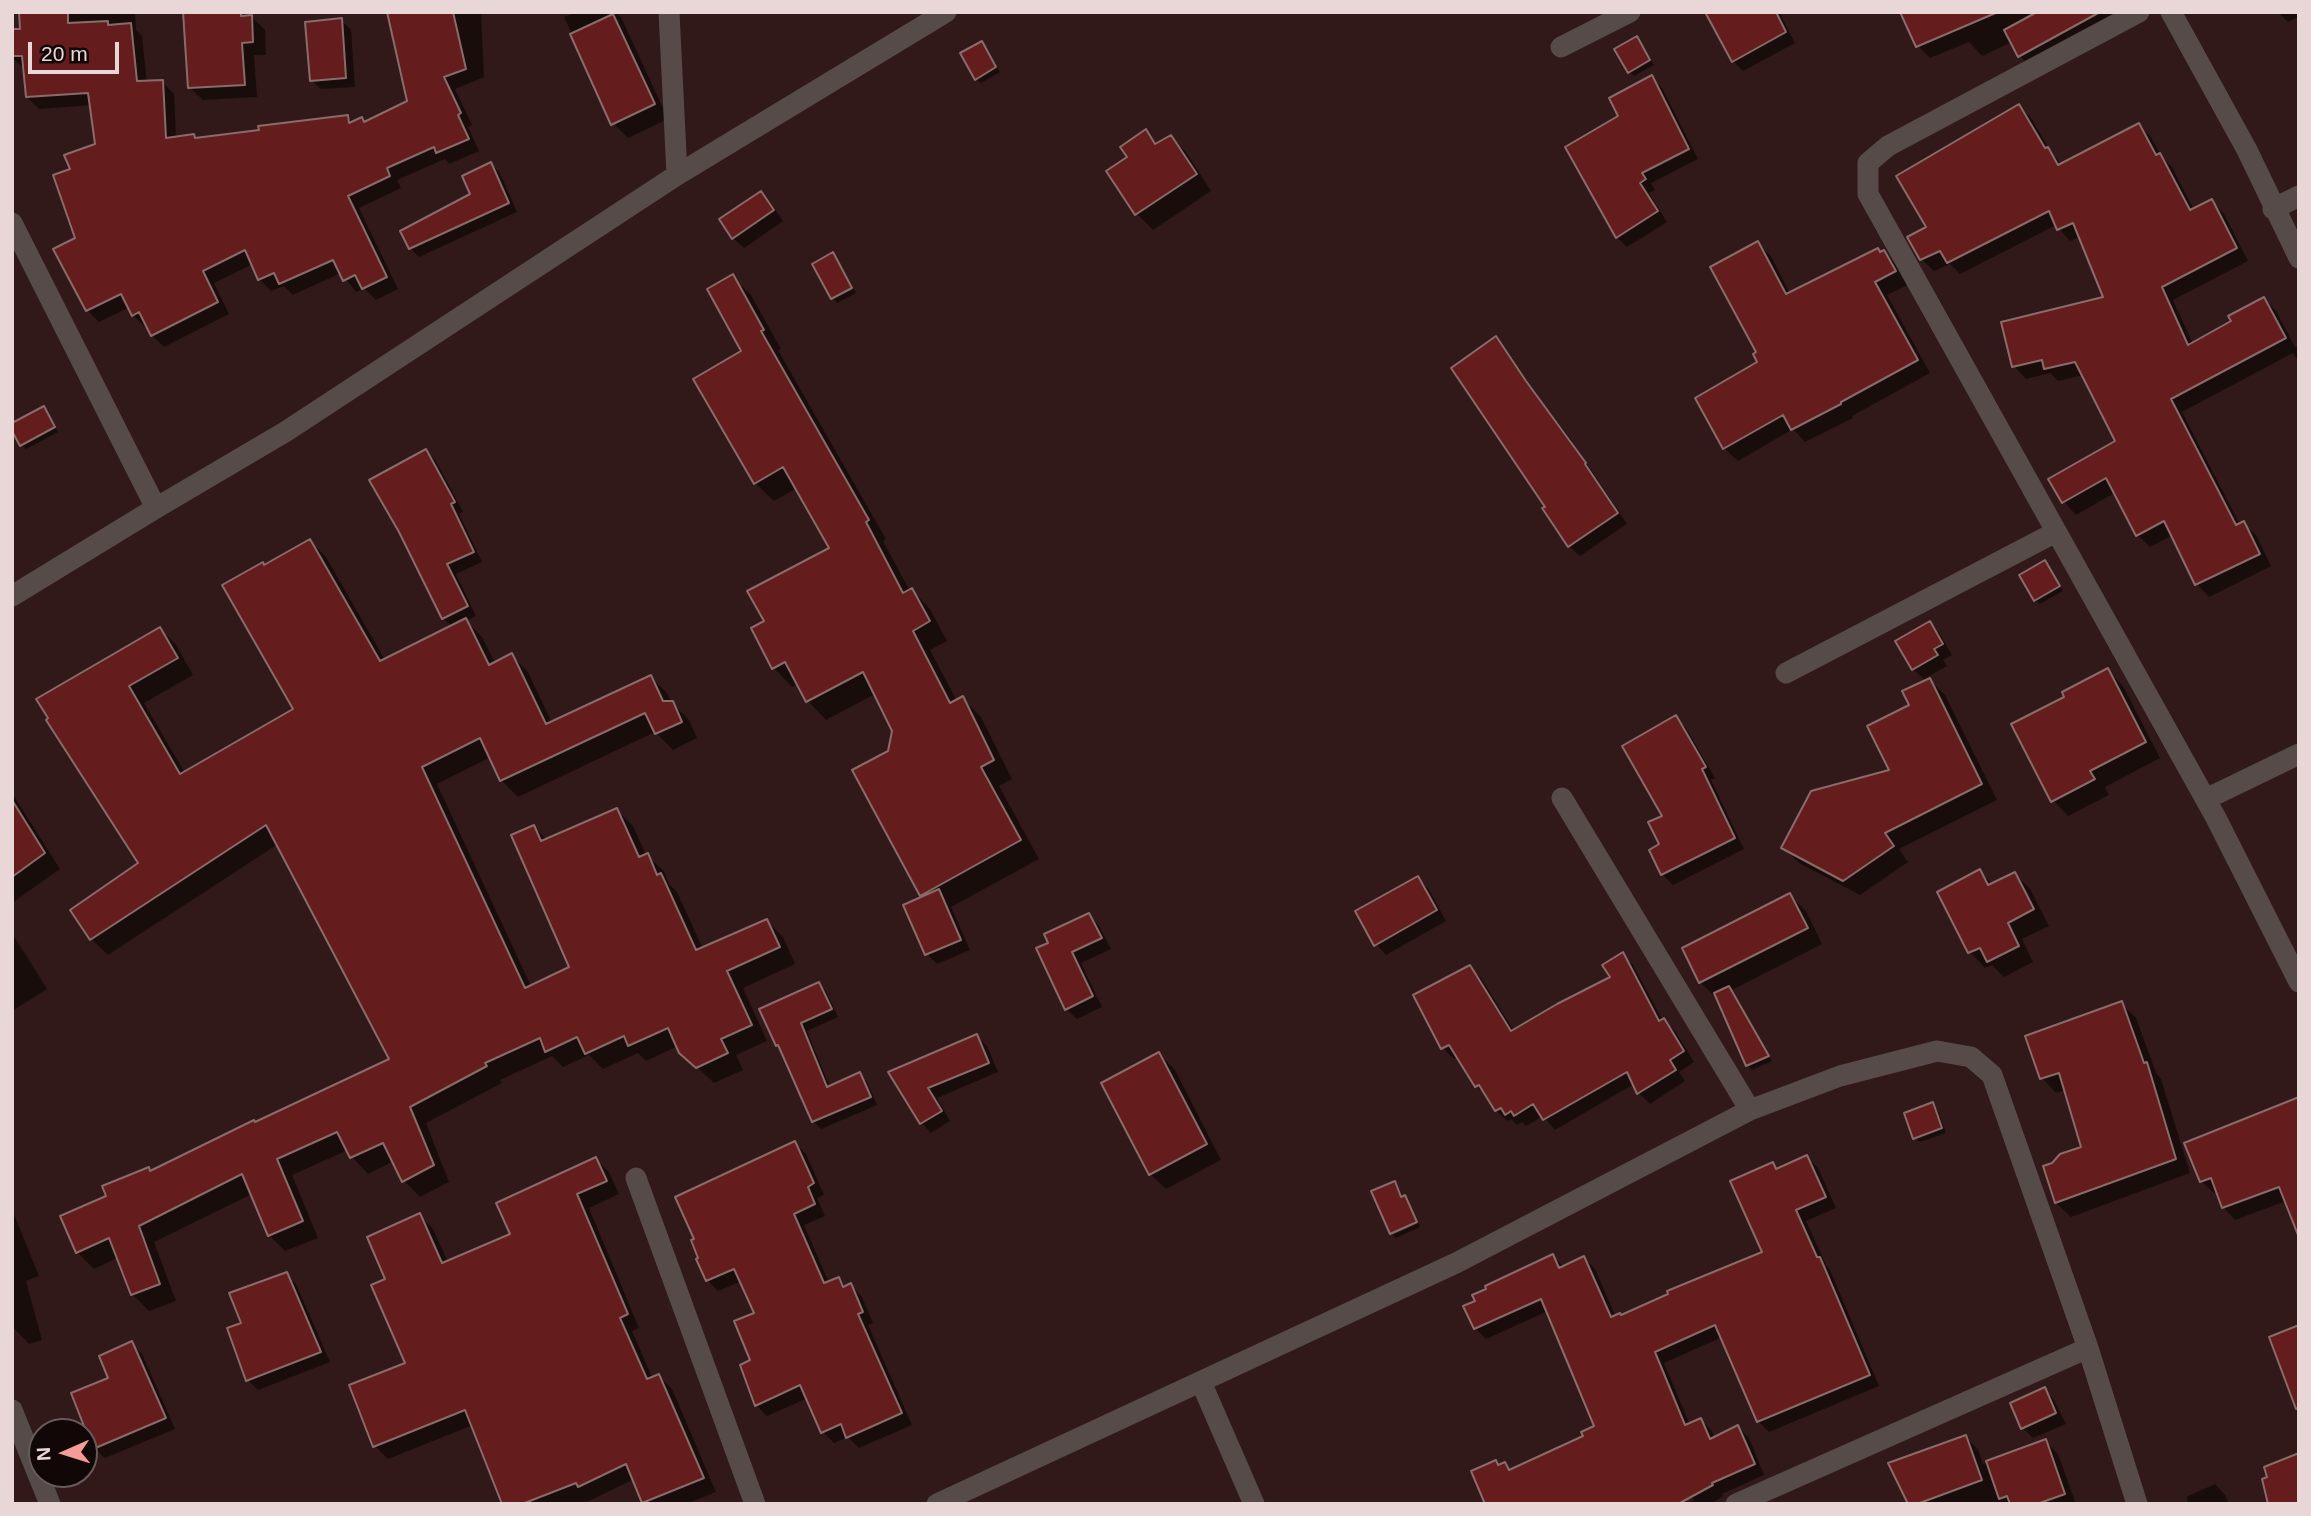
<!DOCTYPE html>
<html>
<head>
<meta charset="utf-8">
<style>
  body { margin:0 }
  #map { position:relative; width:2311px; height:1516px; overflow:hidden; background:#301918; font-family:Helvetica,sans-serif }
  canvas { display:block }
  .frame { position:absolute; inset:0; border:14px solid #e8d7d6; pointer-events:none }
  .north { position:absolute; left:28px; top:1418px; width:70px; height:70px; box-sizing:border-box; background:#110707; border:2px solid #675a5a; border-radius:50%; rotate:267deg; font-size:19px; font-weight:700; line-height:28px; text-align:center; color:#e8d7d6 }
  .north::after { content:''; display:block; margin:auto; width:24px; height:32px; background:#f59c96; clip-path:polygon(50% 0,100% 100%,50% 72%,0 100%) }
  .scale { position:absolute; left:28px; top:42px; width:91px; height:32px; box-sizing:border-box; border:4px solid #e8d7d6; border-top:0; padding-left:9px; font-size:21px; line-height:24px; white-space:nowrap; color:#e8d7d6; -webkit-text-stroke:5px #110707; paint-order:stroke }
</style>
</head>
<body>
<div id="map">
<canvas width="2311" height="1516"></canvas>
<div class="frame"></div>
<div class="north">N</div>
<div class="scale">20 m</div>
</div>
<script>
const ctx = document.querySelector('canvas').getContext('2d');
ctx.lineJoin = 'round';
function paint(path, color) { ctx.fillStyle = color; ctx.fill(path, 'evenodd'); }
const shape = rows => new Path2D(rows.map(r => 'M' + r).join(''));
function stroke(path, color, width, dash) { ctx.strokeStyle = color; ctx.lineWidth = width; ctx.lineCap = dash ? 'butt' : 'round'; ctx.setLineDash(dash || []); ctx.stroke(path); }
paint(shape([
  [21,12,135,12,136,30,142,36,147,83,162,82,174,94,176,138,194,136,197,140,348,117,354,123,362,119,366,123,409,102,393,12,481,12,484,77,455,89,472,125,468,127,479,151,449,164,445,159,397,180,401,188,359,208,398,289,376,300,364,288,356,292,341,273,293,295,284,286,271,291,259,279,253,264,214,283,229,314,164,347,152,335,148,326,145,327,133,315,130,307,99,322,87,310,77,239,72,170,96,145,92,105,39,109,27,97,23,68,12,57,12,31,22,30],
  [185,12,252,12,253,18,265,30,266,55,254,55,257,97,203,100,189,87],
  [577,12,616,12,621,17,668,119,628,138,613,123,564,17],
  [1707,12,1779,12,1795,43,1743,71,1733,61],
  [1902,12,2141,12,2032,68,2020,56,2012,42,1982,56,1969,42,1930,58,1918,46],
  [2278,12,2299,12,2299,16,2288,22],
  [341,20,351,30,355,87,321,89,311,80],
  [1637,39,1654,65,1634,76,1629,72],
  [982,43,1000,72,981,83,976,79],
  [1652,78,1662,88,1698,159,1651,183,1655,190,1649,193,1667,222,1627,247,1617,237,1620,117],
  [2019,106,2031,118,2051,152,2062,165,2139,125,2151,137,2161,156,2172,167,2194,210,2212,201,2224,214,2248,261,2173,300,2193,344,2233,322,2264,299,2276,311,2295,347,2299,345,2299,363,2293,353,2182,412,2240,525,2243,523,2256,535,2271,566,2209,597,2197,584,2173,535,2150,547,2138,535,2116,492,2076,515,2064,502,2051,479,2117,442,2084,375,2058,381,2050,373,2026,379,2014,366,2105,298,2080,237,2070,241,2056,225,1960,274,1950,264,1934,271,1921,259,1928,228],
  [1145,132,1158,145,1170,137,1186,152,1211,191,1153,230,1137,214,1108,171,1130,157],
  [491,164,500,173,517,212,419,257,410,248,473,195],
  [761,193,771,203,783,221,744,248,733,238],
  [1757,243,1771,256,1790,294,1884,252,1897,265,1908,285,1887,295,1930,373,1852,416,1853,418,1805,442,1793,429,1738,461,1724,448,1759,363],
  [832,254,856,293,837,303,833,298],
  [733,277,751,295,781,349,778,350,886,539,883,541,910,591,912,590,930,609,947,641,930,650,957,701,962,698,981,717,1012,779,999,786,1039,859,951,907,970,950,937,964,927,954,924,898,921,895,889,752,894,731,875,694,826,720,808,701,798,684,792,687,774,668,766,622,831,548,797,488,774,501,755,483,744,351],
  [1496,339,1506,349,1536,394,1570,438,1627,524,1580,556,1569,546,1547,507],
  [43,408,58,432,26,449,21,445],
  [426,451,436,461,463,512,459,514,482,562,456,574,476,616,466,621,482,637,495,663,511,655,528,672,552,723,651,677,667,693,672,703,689,720,697,738,673,750,655,732,518,797,501,780,491,757,437,784,531,986,572,968,534,827,547,840,617,810,633,826,646,855,664,871,669,884,677,892,703,949,767,921,783,937,795,964,743,988,767,1041,736,1055,743,1070,714,1083,681,1052,678,1046,646,1061,638,1053,603,1069,589,1055,563,1067,552,1056,500,1080,502,1083,426,1123,449,1182,420,1197,404,1181,394,1161,368,1174,352,1157,348,1150,292,1175,318,1238,285,1251,269,1235,252,1194,154,1242,176,1301,149,1311,132,1294,119,1257,94,1269,77,1252,62,1217,391,1060,278,844,108,955,91,939,141,864,48,721,160,629,176,645,193,675,144,703,185,773,295,709,265,567,310,541,326,557,385,660,452,627,443,618],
  [2045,562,2063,591,2040,604,2035,600],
  [1929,623,1940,634,1952,655,1943,660,1947,666,1927,677,1945,695,1997,800,1899,849,1908,862,1860,895,1799,863,1783,847,1891,771,1911,706,1926,681,1913,669],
  [2108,670,2123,686,2160,758,2105,787,2109,795,2068,816,2053,800,2066,698],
  [1676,717,1686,728,1715,778,1711,780,1744,849,1673,885,1662,874,1661,845],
  [12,793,60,869,12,903],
  [1980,871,1993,885,2015,874,2030,889,2049,926,2022,939,2033,962,2004,977,1992,965,1985,968,1970,952],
  [1417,878,1428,888,1446,921,1386,955,1376,944],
  [1790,895,1806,911,1822,944,1732,990,1772,1061,1752,1070,1747,1065,1716,998,1700,982],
  [1089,915,1099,926,1111,949,1081,963,1102,1007,1077,1019,1066,1009,1050,944],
  [12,933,47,989,12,1011],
  [1623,954,1633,965,1663,1021,1675,1031,1694,1062,1679,1072,1685,1081,1650,1104,1639,1093,1634,1084,1555,1130,1543,1116,1526,1126,1522,1122,1517,1125,1511,1119,1507,1121,1496,1110,1488,1097,1476,1086,1458,1057,1454,1059,1443,1048,1469,967,1481,978,1514,1031,1612,978],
  [819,984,826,991,838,1017,807,1031,830,1087,860,1075,867,1082,877,1105,821,1129,813,1121,782,1050,777,1045],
  [2121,1003,2136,1018,2156,1073,2161,1079,2190,1173,2071,1217,2056,1203,2083,1149,2066,1090,2056,1093,2042,1078],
  [977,1036,987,1046,998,1072,937,1098,950,1121,931,1133,922,1123,891,1073],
  [1159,1054,1175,1070,1221,1160,1166,1189,1150,1174],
  [2299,1099,2286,1201,2235,1220,2223,1207,2218,1192,2214,1193,2201,1181],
  [1932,1104,1937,1109,1946,1133,1920,1142,1915,1138],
  [795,1143,806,1154,824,1195,817,1198,825,1216,804,1225,829,1283,838,1279,846,1287,851,1285,862,1297,873,1323,868,1325,912,1425,859,1448,848,1437,834,1443,823,1432,808,1398,767,1416,756,1405,752,1361,757,1314,742,1281,718,1291,707,1280],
  [1807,1157,1818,1168,1836,1208,1806,1221,1826,1265,1830,1270,1879,1386,1769,1432,1758,1421,1722,1337,1664,1363,1690,1425,1701,1420,1712,1431,1715,1439,1738,1427,1749,1438,1764,1475,1722,1494,1723,1496,1711,1504,1685,1504,1694,1500,1692,1497,1677,1504,1487,1504,1495,1462,1499,1466,1504,1464,1511,1471,1586,1437,1597,1427,1548,1311,1486,1339,1475,1328,1553,1256,1564,1267,1584,1258,1595,1269,1616,1317,1621,1317,1765,1253,1772,1164,1778,1170],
  [596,1159,609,1172,619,1194,589,1208,639,1328,632,1331,653,1379,659,1376,672,1389,716,1492,686,1504,645,1504,634,1479,583,1504,504,1504,473,1425,388,1459,375,1446,407,1364,387,1279,420,1216,433,1229,448,1262,512,1235],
  [1394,1183,1403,1198,1409,1202,1417,1220,1391,1232],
  [12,1209,39,1276,26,1281,42,1340,29,1344,12,1326],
  [1419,1223,1420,1227,1396,1238,1393,1235],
  [286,1274,296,1284,330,1362,258,1390,248,1380,243,1324],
  [131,1343,142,1354,175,1429,105,1458,94,1448,111,1379],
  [2044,1389,2054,1400,2066,1424,2033,1438,2023,1428,2012,1404],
  [1965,1437,1978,1449,1983,1464,2045,1441,2058,1454,2076,1504,1908,1504],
  [2215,1484,2225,1495,2229,1504,2189,1504,2186,1497]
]), '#0007');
const building = shape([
  [19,12,68,12,68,23,108,21,108,25,131,23,137,81,163,80,166,138,194,134,195,138,259,130,258,126,348,115,349,123,362,117,364,122,407,101,387,12,453,12,466,69,444,77,461,113,458,115,469,139,436,153,434,147,387,168,390,176,348,196,387,277,362,289,355,275,343,281,333,260,279,284,274,273,258,280,245,250,203,271,218,302,151,336,139,312,132,316,121,294,86,311,53,249,75,238,53,175,70,169,64,155,95,144,88,93,26,97,22,56,12,56,12,29,20,29,19,12],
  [183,12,241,12,241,16,252,15,253,42,242,43,245,85,188,88,183,12],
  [1705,12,1776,12,1786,32,1732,62,1705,12],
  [1900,12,1998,12,1916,47,1900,12],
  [2037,12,2100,12,2018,57,2004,30,2037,12],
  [613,14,655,104,611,125,570,34,613,14],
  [342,18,346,78,310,81,305,22,342,18],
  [1637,36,1650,60,1628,73,1614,49,1637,36],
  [982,41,996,67,975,80,960,53,982,41],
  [1652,75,1689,149,1642,173,1646,179,1640,183,1658,211,1616,238,1565,147,1618,116,1609,98,1652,75],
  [2019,104,2045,148,2048,147,2058,165,2139,123,2156,155,2160,153,2190,210,2212,199,2237,248,2162,287,2188,345,2231,321,2228,316,2264,297,2286,338,2171,399,2236,525,2244,521,2260,554,2195,585,2164,521,2136,536,2106,478,2062,503,2048,479,2115,441,2075,362,2044,369,2042,360,2012,367,2001,322,2103,297,2073,223,2057,230,2049,211,1947,263,1940,251,1920,260,1907,237,1926,227,1896,176,2019,104],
  [1146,129,1155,144,1171,135,1197,174,1135,215,1106,171,1127,157,1120,147,1146,129],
  [491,162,509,203,409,249,400,231,470,194,462,176,491,162],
  [761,191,774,210,732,239,719,219,761,191],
  [1758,241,1786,294,1878,248,1880,252,1884,250,1896,271,1875,282,1918,360,1841,402,1841,404,1791,430,1783,415,1723,449,1695,398,1757,362,1753,354,1756,352,1710,267,1758,241],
  [833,252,852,288,831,299,812,264,833,252],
  [733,274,764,330,761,331,869,520,866,522,903,593,912,588,930,621,913,631,950,703,963,696,994,760,981,767,1021,840,920,896,852,770,888,751,892,731,863,672,806,702,785,662,772,669,751,628,764,621,747,591,829,548,783,467,754,484,693,379,741,351,707,289,733,274],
  [1496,336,1526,381,1586,463,1585,464,1618,513,1568,547,1542,508,1545,507,1451,368,1496,336],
  [44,406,55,427,20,446,12,431,12,423,44,406],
  [426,449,455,502,451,504,474,552,447,564,468,606,442,619,399,532,369,480,426,449],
  [310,539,380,661,466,618,489,665,512,653,546,724,651,675,663,701,673,701,682,722,655,734,645,713,500,781,480,738,422,767,525,988,569,967,511,835,534,825,541,841,617,808,639,857,648,853,657,875,661,873,696,950,767,919,780,947,727,971,752,1025,721,1039,728,1053,696,1068,679,1053,668,1028,628,1046,624,1036,585,1054,577,1037,545,1052,540,1038,485,1063,487,1066,410,1107,434,1165,402,1182,383,1143,350,1158,337,1132,277,1159,303,1221,268,1236,242,1174,139,1226,160,1284,131,1295,109,1238,76,1253,60,1216,106,1196,102,1186,149,1167,150,1171,254,1120,255,1122,389,1059,266,825,90,940,70,910,138,863,46,720,48,718,36,699,160,627,178,658,129,686,180,774,293,709,222,585,263,562,264,565,310,539],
  [2045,560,2060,586,2034,601,2019,575,2045,560],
  [1930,621,1943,644,1934,649,1938,655,1912,670,1895,641,1930,621],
  [2108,668,2146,742,2090,771,2095,779,2051,802,2011,724,2064,697,2062,692,2108,668],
  [1930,678,1982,784,1885,833,1894,846,1843,881,1781,848,1811,791,1889,770,1867,726,1909,705,1902,691,1930,678],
  [1676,715,1706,767,1702,769,1735,838,1661,875,1649,850,1659,844,1648,822,1662,816,1622,746,1676,715],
  [12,800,45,853,12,877,12,800],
  [1980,869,1988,885,2015,872,2034,909,2008,923,2019,946,1987,962,1980,948,1968,953,1937,892,1980,869],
  [1418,876,1437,910,1374,946,1355,911,1418,876],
  [939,889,961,940,925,955,903,905,939,889],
  [1790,893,1808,928,1699,983,1682,948,1790,893],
  [1089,913,1102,938,1072,952,1093,996,1065,1010,1036,948,1048,943,1044,934,1089,913],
  [1623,952,1659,1021,1664,1018,1684,1051,1670,1060,1676,1070,1637,1094,1627,1072,1543,1120,1533,1104,1514,1116,1511,1111,1505,1115,1501,1108,1495,1111,1479,1085,1475,1087,1449,1045,1441,1049,1413,995,1470,965,1511,1031,1557,1004,1610,977,1602,965,1623,952],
  [819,982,832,1009,801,1023,827,1087,860,1072,871,1097,812,1122,778,1045,776,1046,759,1009,819,982],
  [1729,986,1769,1056,1746,1066,1714,993,1729,986],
  [2122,1001,2144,1063,2147,1062,2176,1159,2055,1203,2043,1166,2052,1163,2060,1154,2081,1147,2059,1073,2040,1079,2025,1036,2122,1001],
  [977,1034,989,1063,928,1088,942,1111,920,1124,888,1072,977,1034],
  [1159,1052,1207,1144,1149,1175,1101,1083,1159,1052],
  [2299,1097,2299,1234,2298,1235,2279,1187,2222,1208,2211,1178,2200,1182,2184,1143,2299,1097],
  [1933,1102,1942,1128,1913,1139,1904,1113,1933,1102],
  [795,1141,814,1183,808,1187,815,1204,794,1214,824,1283,839,1277,843,1287,851,1283,863,1312,858,1314,902,1413,846,1438,841,1424,821,1433,800,1385,755,1406,740,1365,750,1360,734,1321,754,1313,734,1269,706,1281,696,1259,698,1258,691,1240,694,1239,675,1197,795,1141],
  [1807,1155,1826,1197,1796,1210,1817,1257,1820,1257,1870,1375,1757,1422,1715,1325,1655,1352,1685,1425,1701,1418,1710,1439,1738,1425,1755,1464,1712,1483,1713,1485,1678,1504,1485,1504,1471,1471,1496,1460,1498,1465,1505,1462,1509,1470,1583,1436,1581,1432,1594,1426,1541,1299,1474,1329,1463,1306,1475,1301,1472,1295,1486,1289,1485,1286,1553,1254,1559,1268,1584,1256,1611,1317,1620,1313,1621,1315,1668,1294,1667,1291,1762,1252,1730,1181,1773,1162,1776,1169,1807,1155],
  [596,1157,607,1181,577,1194,628,1314,620,1318,647,1379,659,1374,704,1478,642,1503,626,1464,578,1487,576,1483,522,1504,502,1504,465,1410,373,1447,349,1385,405,1363,371,1285,385,1279,367,1237,420,1213,442,1263,510,1234,496,1203,596,1157],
  [1395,1181,1401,1197,1405,1195,1417,1222,1390,1234,1371,1191,1395,1181],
  [287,1272,321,1352,246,1381,227,1328,241,1323,229,1293,287,1272],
  [2299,1325,2299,1408,2296,1409,2269,1337,2299,1325],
  [132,1341,166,1418,93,1449,71,1393,108,1378,99,1356,132,1341],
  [2045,1387,2056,1413,2021,1429,2010,1403,2045,1387],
  [1966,1435,1982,1480,1917,1504,1908,1504,1888,1463,1966,1435],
  [2046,1439,2065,1494,2037,1504,2010,1504,2007,1496,1999,1499,1986,1461,2046,1439],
  [2299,1453,2299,1504,2268,1504,2262,1479,2267,1477,2264,1467,2299,1453]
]);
paint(building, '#641c1d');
stroke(building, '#896c6a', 2);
stroke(shape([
  [669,12,677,175],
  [2139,12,1888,146,1868,163,1868,194,2216,818,2299,982],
  [2171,12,2247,150,2299,258],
  [1561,47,1630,12],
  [2273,209,2299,196],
  [12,223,156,508],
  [1786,673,2056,532],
  [1562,798,1750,1110],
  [2206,799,2299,754],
  [636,1178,755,1504],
  [1201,1382,1254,1504],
  [12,1410,50,1504],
  [937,1504,1456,1263,1750,1110,1840,1076,1937,1051,1971,1057,1992,1075,2088,1348,2137,1504],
  [1736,1504,2088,1348]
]), '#574b4a', 21);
stroke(shape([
  [12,596,156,508,285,432,677,175,946,12]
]), '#574b4a', 21);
</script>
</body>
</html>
